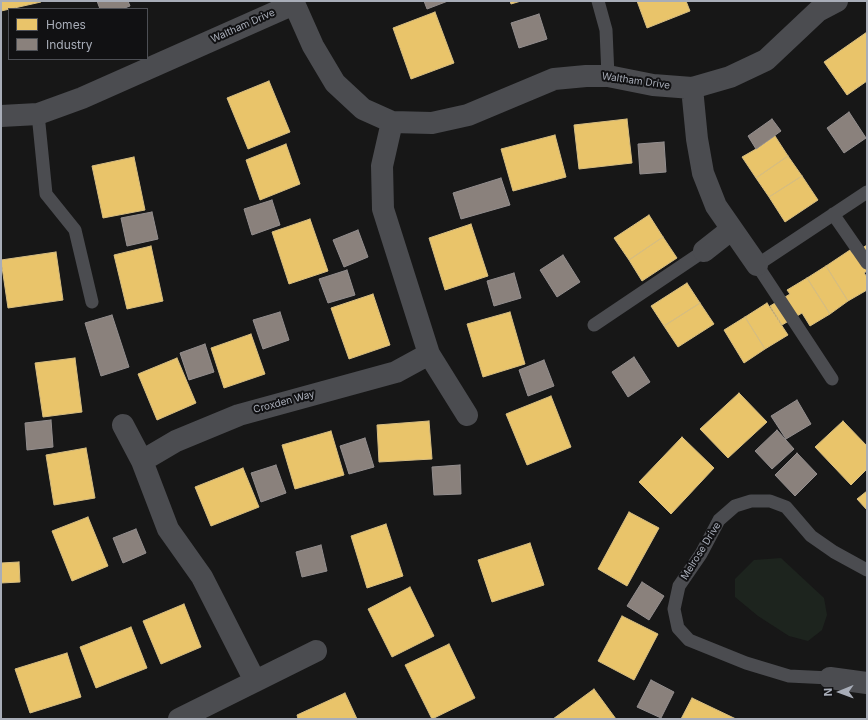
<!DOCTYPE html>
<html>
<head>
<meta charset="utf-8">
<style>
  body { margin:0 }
  #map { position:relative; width:868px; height:720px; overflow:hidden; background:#171717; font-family:Inter,sans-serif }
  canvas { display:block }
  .frame { position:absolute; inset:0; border:2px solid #a8adb8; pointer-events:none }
  .legend { position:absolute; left:8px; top:8px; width:140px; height:52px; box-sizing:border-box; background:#111113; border:1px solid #4d4f55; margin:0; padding:5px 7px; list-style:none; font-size:12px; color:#a8adb8 }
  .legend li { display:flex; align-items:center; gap:8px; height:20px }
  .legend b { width:20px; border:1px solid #4d4f55 }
  .north { position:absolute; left:820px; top:672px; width:40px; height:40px; -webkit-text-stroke:3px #111113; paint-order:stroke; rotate:269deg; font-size:11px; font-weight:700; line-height:16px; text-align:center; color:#a8adb8 }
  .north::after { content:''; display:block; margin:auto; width:14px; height:18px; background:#a8adb8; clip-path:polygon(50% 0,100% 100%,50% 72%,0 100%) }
</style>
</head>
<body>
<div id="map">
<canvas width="868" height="720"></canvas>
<div class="frame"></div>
<ul class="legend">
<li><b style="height:11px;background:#e9c46a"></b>Homes</li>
<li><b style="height:11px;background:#8a817c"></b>Industry</li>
</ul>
<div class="north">N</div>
</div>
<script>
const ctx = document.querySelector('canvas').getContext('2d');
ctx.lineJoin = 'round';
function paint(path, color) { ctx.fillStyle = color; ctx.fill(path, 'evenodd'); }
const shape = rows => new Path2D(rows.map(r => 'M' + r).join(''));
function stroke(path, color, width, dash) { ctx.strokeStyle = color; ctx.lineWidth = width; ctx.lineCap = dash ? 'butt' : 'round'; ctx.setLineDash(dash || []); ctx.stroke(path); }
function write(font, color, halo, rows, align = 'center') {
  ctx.font = font + ' Inter,sans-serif'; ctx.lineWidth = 4; ctx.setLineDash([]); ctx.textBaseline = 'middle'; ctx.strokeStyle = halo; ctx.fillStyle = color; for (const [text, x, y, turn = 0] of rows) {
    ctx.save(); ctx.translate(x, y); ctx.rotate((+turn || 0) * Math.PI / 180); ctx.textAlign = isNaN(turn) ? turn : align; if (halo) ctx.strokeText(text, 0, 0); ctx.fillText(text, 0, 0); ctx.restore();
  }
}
paint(shape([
  [781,558,824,598,827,615,822,630,808,641,789,636,758,616,735,597,735,579,754,560]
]), '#1d241e');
const homes = shape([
  [1,1,41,1,41,2,1,11,1,1],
  [510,1,521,1,511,4,510,1],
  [637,1,686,1,690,11,647,28,637,1],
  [435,12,454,63,411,79,393,28,435,12],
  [867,32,867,81,847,95,824,62,867,32],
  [269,81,290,132,248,149,227,98,269,81],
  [627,119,632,163,579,169,574,125,627,119],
  [555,135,566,177,513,191,501,149,555,135],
  [775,136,788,156,756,178,742,157,756,149,775,136],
  [286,144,300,184,260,200,246,160,286,144],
  [788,156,802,176,769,197,756,178,788,156],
  [134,157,145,210,103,218,92,166,134,157],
  [802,176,818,200,785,222,769,197,802,176],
  [649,215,663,237,629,260,614,238,649,215],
  [310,219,328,271,289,284,272,232,310,219],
  [471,224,488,276,445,290,429,238,471,224],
  [663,237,677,258,642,281,629,260,663,237],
  [867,245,867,271,864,273,867,277,867,290,848,301,826,266,850,250,853,254,867,245],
  [151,246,163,301,127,309,114,255,151,246],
  [56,252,63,300,8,308,1,260,56,252],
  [826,266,848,301,830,314,807,278,826,266],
  [807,278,830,314,810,326,802,313,782,325,770,306,790,294,787,290,807,278],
  [687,283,700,303,664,326,651,306,687,283],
  [373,294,390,345,349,359,331,308,373,294],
  [700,303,714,324,678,347,664,326,700,303],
  [767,303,788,335,765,349,745,317,767,303],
  [510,312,525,364,483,377,467,324,510,312],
  [745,317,765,349,744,363,724,330,745,317],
  [251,334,265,374,224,388,211,348,251,334],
  [75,358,82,412,43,417,35,363,75,358],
  [177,358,196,403,157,420,138,374,177,358],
  [739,393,767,422,728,458,700,429,739,393],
  [551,396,571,447,527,465,506,414,551,396],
  [429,421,432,459,379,462,377,425,429,421],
  [843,421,867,446,867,469,851,485,815,447,843,421],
  [331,431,344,475,295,489,282,445,331,431],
  [682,437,714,468,671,514,639,482,682,437],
  [86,448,95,498,54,505,46,455,86,448],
  [243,468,259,507,211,526,195,487,243,468],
  [867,491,867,510,857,499,867,491],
  [629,512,659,528,627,586,598,569,629,512],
  [88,517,108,566,72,581,52,531,88,517],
  [386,524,403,576,367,588,351,536,386,524],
  [530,543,544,585,492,602,478,560,530,543],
  [19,562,20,582,1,583,1,563,19,562],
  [410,587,434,636,392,657,368,609,410,587],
  [184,604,201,647,161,664,143,621,184,604],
  [622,616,658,634,634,680,598,661,622,616],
  [131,627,147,668,96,688,80,647,131,627],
  [449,644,475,698,432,719,405,665,449,644],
  [67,653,81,697,30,713,15,669,67,653],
  [594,689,616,719,553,719,594,689],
  [345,693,357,719,298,719,297,715,345,693],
  [692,698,736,719,681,719,692,698]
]);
paint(homes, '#e9c46a');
stroke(homes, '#d6bd81', 1);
const industry = shape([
  [97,1,128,1,130,6,122,9,100,9,97,1],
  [424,1,448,1,427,9,424,1],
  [539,14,547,39,519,48,511,23,539,14],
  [849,112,866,138,844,153,827,128,849,112],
  [772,119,781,131,756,149,748,136,772,119],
  [664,142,666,172,640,174,638,144,664,142],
  [501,178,510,205,461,219,453,193,501,178],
  [272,200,280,225,252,235,244,209,272,200],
  [152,212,158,239,127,246,121,218,152,212],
  [358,230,368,257,344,267,333,240,358,230],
  [563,255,580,282,557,297,540,270,563,255],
  [347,270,355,295,328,303,319,279,347,270],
  [514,273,521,298,494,306,487,281,514,273],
  [280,312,289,340,263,349,253,320,280,312],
  [112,315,129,367,101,376,85,323,112,315],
  [205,344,214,372,189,380,180,353,205,344],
  [634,357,650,382,628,397,612,372,634,357],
  [544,360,554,386,528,396,519,370,544,360],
  [797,400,811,424,786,439,771,416,797,400],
  [51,420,53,447,27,450,25,423,51,420],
  [777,430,794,449,772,469,755,451,777,430],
  [365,438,374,467,349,474,340,446,365,438],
  [797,453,817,474,795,496,775,475,797,453],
  [276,465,286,493,261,502,251,473,276,465],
  [460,465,461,494,434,495,432,467,460,465],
  [136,529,146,553,123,563,113,538,136,529],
  [321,545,327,571,302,577,296,552,321,545],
  [642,582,664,596,649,620,627,606,642,582],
  [651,680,674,692,661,718,637,707,651,680]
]);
paint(industry, '#8a817c');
stroke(industry, '#938e8e', 1);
stroke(shape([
  [598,1,606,30,608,76],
  [38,114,46,194,75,230,92,302],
  [833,214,867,263],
  [594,325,704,251],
  [832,379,757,265,867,192],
  [830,678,789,676,746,663,689,640,678,628,674,609,679,586,701,554,719,520,735,506,751,501,770,501,786,507,811,536,834,552,867,570]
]), '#4b4c50', 13);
stroke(shape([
  [293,1,313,46,335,83,363,109,392,122,432,123,468,115,554,79,586,76,608,76,653,85,692,88,730,77,766,60,818,11,837,1],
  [692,88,697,139,703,173,716,206,757,265],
  [1,116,38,114,82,98,294,4],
  [392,122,382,166,383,209,429,354,467,415],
  [704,251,732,229],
  [123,425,142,461,168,529,202,577,255,681],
  [142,461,176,441,239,415,396,372,429,354],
  [830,678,867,683],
  [179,719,316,651]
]), '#4b4c50', 22);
write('10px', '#a8adb8', '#111113', [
  ["Waltham Drive",243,26,-24],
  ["Waltham Drive",636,81,8],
  ["Croxden Way",284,402,-15],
  ["Melrose Drive",701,551,-58]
]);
</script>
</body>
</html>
